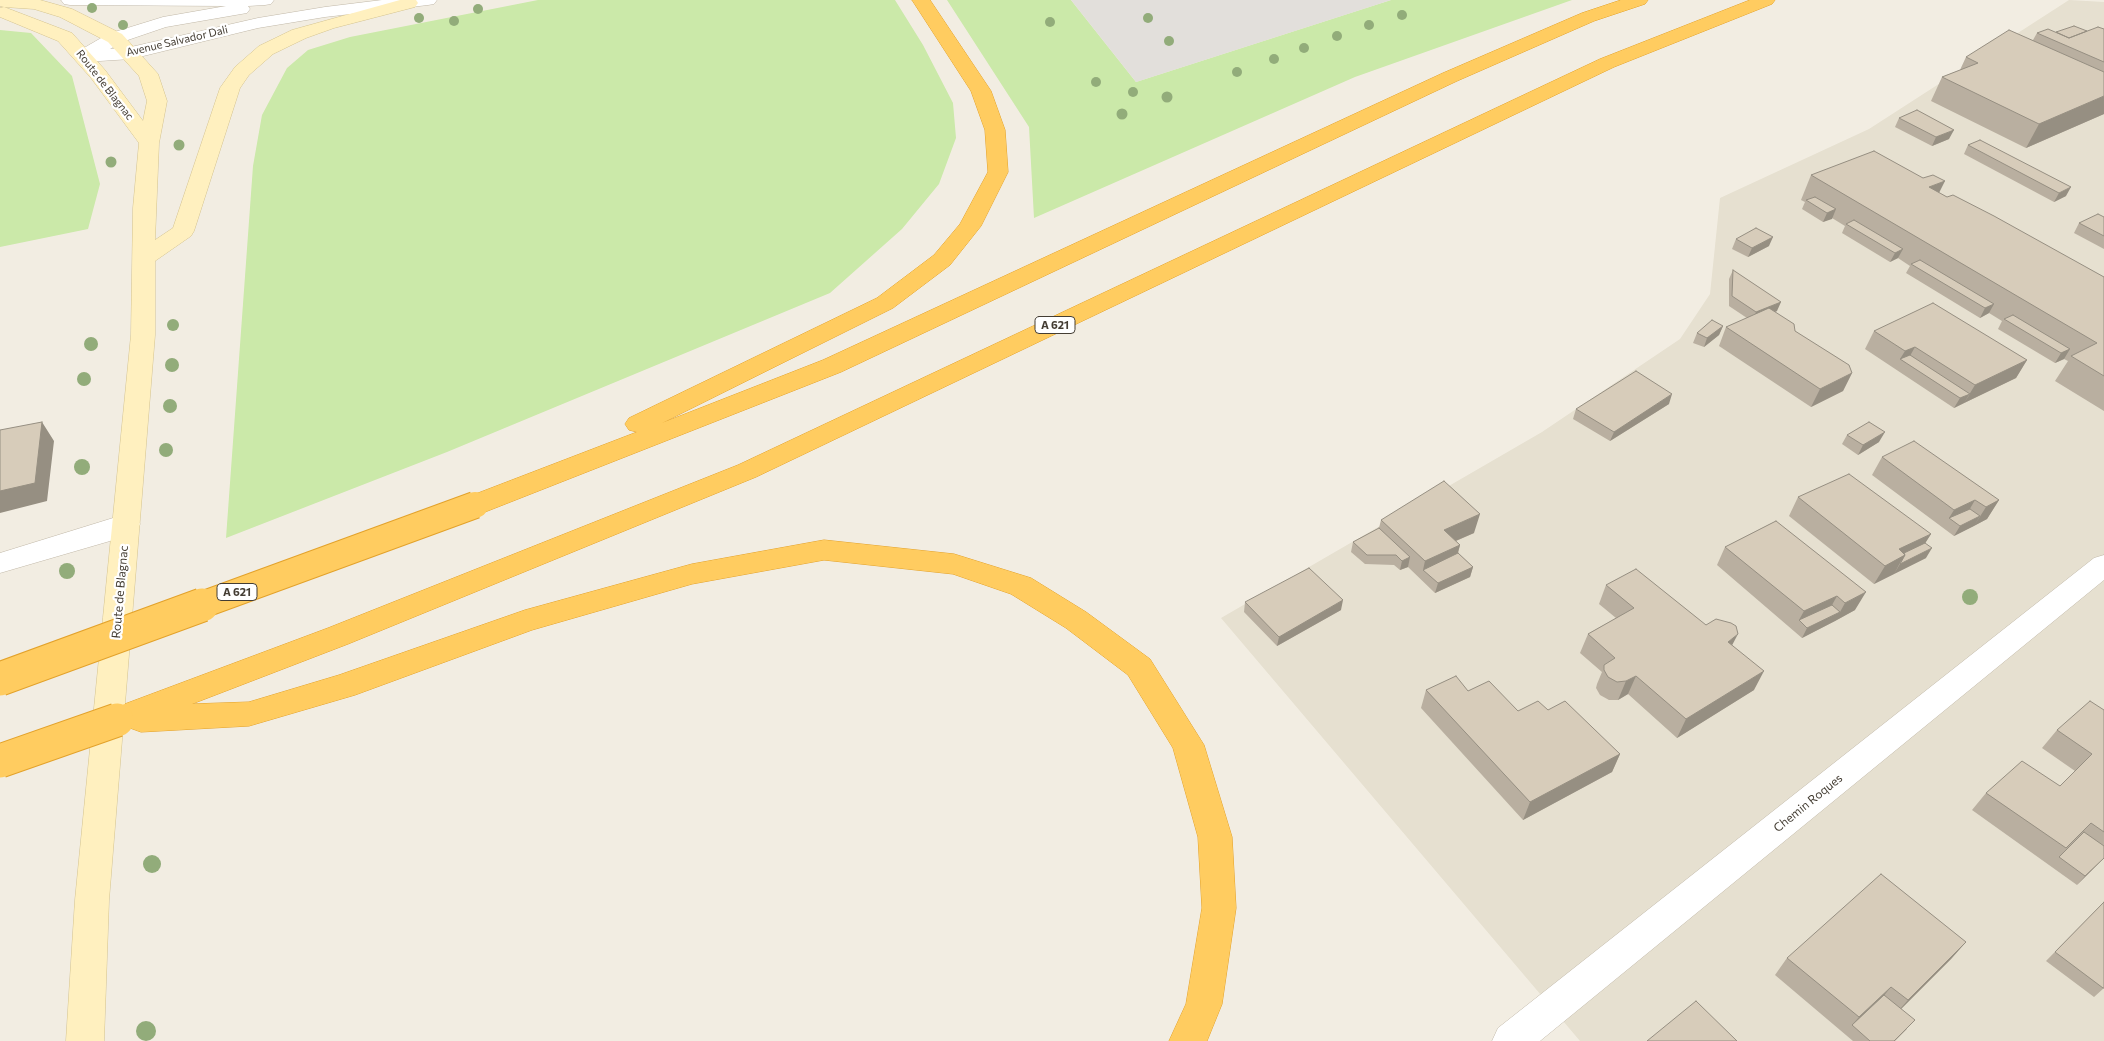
<!DOCTYPE html>
<html>
<head>
<meta charset="utf-8">
<style>
  body { margin:0 }
  canvas { display:block; background:#f2ede2 }
</style>
</head>
<body>
<canvas width="2104" height="1041"></canvas>
<script>
const ctx = document.querySelector('canvas').getContext('2d');
ctx.lineJoin = 'round';
function paint(path, color) { ctx.fillStyle = color; ctx.fill(path, 'evenodd'); }
const shape = rows => new Path2D(rows.map(r => 'M' + r).join(''));
function stroke(path, color, width, dash) { ctx.strokeStyle = color; ctx.lineWidth = width; ctx.lineCap = dash ? 'butt' : 'round'; ctx.setLineDash(dash || []); ctx.stroke(path); }
function write(font, color, halo, rows, align = 'center') {
  ctx.font = font + ' Commissioner,sans-serif'; ctx.lineWidth = 4.5; ctx.setLineDash([]); ctx.textBaseline = 'middle'; ctx.strokeStyle = halo; ctx.fillStyle = color; for (const [text, x, y, turn = 0] of rows) {
    ctx.save(); ctx.translate(x, y); ctx.rotate((+turn || 0) * Math.PI / 180); ctx.textAlign = isNaN(turn) ? turn : align; if (halo) ctx.strokeText(text, 0, 0); ctx.fillText(text, 0, 0); ctx.restore();
  }
}
paint(shape([
  [2069,0,2104,2,2104,1041,1580,1041,1221,618,1542,432,1680,339,1710,294,1720,198,1869,129]
]), '#e6e0d0');
paint(shape([
  [538,0,895,0,923,45,953,103,956,138,939,184,902,229,830,293,447,452,226,538,253,166,262,115,287,68,308,50,350,37],
  [947,0,1071,0,1136,82,1391,0,1572,0,1355,77,1034,218,1029,127],
  [0,30,31,33,72,76,100,184,88,229,0,247]
]), '#cbe9a9');
paint(shape([
  [1071,0,1391,0,1136,82]
]), '#e2dfdb');
const minor = shape([
  [126,514,136,517,140,524,136,531,110,541,0,573,0,553,126,514]
]);
const tertiary = shape([
  [61,0,274,0,271,4,265,5,248,6,250,9,247,13,166,27,122,42,110,49,131,47,258,18,325,7,382,0,437,0,434,4,428,5,325,17,258,28,131,59,84,62,77,60,75,56,77,52,108,34,163,17,226,6,70,5,64,4,61,0],
  [2104,555,2104,580,1540,1041,1492,1041,1498,1028,2094,558,2104,555]
]);
const secondary = shape([
  [0,0,40,0,72,9,122,34,158,74,167,101,159,143,155,240,173,228,220,88,235,67,259,46,292,30,400,0,416,0,418,3,415,7,334,28,306,38,273,54,249,75,240,88,194,231,191,236,155,261,155,335,109,900,104,1041,66,1041,75,900,131,335,133,208,139,143,91,78,58,41,0,17,0,8,4,7,0,6,0,0],
  [4,7,34,9,60,17,108,42,139,76,147,101,143,121,105,70,72,33,4,7]
]);
const motorway = shape([
  [912,0,930,0,991,91,1005,130,1008,172,981,226,950,265,893,308,662,423,823,360,1443,73,1582,13,1621,0,1648,0,1645,4,1594,21,1457,81,841,372,485,512,475,515,465,512,461,505,465,498,637,432,629,430,625,424,629,418,877,298,934,255,960,224,988,172,985,130,971,91,912,0],
  [1750,0,1775,0,1772,4,1614,67,756,477,348,644,192,704,249,702,339,675,525,610,692,564,824,540,954,554,1031,578,1086,612,1150,659,1204,745,1232,837,1236,908,1222,1004,1207,1041,1169,1041,1186,1004,1202,908,1198,837,1173,748,1128,675,1066,628,1011,594,953,574,824,560,692,584,532,630,355,695,249,726,141,732,130,728,117,733,106,729,101,720,106,711,328,628,738,465,1600,59,1750,0]
]);
stroke(minor, '#c1b8a8', 1);
stroke(tertiary, '#c1b8a8', 1);
stroke(secondary, '#d4c390', 1);
stroke(motorway, '#e3a22b', 1);
paint(minor, '#fff');
paint(tertiary, '#fff');
paint(secondary, '#fff0bf');
paint(motorway, '#ffcc60');
const motorwayBridgeFar1 = shape([
  [199,606,475,505]
]);
const motorwayBridge = shape([
  [0,679,202,605],
  [0,761,117,720]
]);
stroke(motorwayBridgeFar1, '#e3a22b', 28, []);
stroke(motorwayBridge, '#e3a22b', 35, []);
stroke(motorwayBridgeFar1, '#ffcc60', 26);
stroke(motorwayBridge, '#ffcc60', 33);
ctx.fillStyle = '#92ac7a';
for (const [x, y, r] of [
  [92,8,5],
  [478,9,5],
  [1402,15,5],
  [419,18,5],
  [1148,18,5],
  [454,21,5],
  [1050,22,5],
  [123,25,5],
  [1369,25,5],
  [1337,36,5],
  [1169,41,5],
  [1304,48,5],
  [1274,59,5],
  [1237,72,5],
  [1096,82,5],
  [1133,92,5],
  [1167,97,5.5],
  [1122,114,5.5],
  [179,145,5.5],
  [111,162,5.5],
  [173,325,6],
  [91,344,7],
  [172,365,7],
  [84,379,7],
  [170,406,7],
  [166,450,7],
  [82,467,8],
  [67,571,8],
  [1970,597,8],
  [152,864,9],
  [146,1031,10]
]) { ctx.beginPath(); ctx.arc(x, y, r, 0, 2 * Math.PI); ctx.fill(); }
paint(shape([
  [2104,29,2104,114,2026,148,1931,101,1942,77,1960,70,1966,57,2033,40,2037,33,2087,31],
  [1899,118,1949,139,1932,146,1895,127],
  [1968,145,2066,196,2054,202,1964,154],
  [1811,175,1939,193,2104,277,2104,411,2055,381,2068,361,2064,359,2055,363,1998,329,2002,321,1989,313,1980,318,1906,273,1910,266,1898,258,1890,262,1842,233,1845,226,1832,218,1823,222,1802,209,1805,202,1801,200],
  [2104,217,2104,249,2074,233,2079,223],
  [1736,239,1769,246,1748,257,1732,249],
  [1733,270,1777,311,1775,312,1795,331,1852,373,1843,391,1811,407,1719,346,1726,327,1747,318,1729,306,1729,279],
  [1723,326,1719,335,1704,347,1693,343,1697,333],
  [1874,331,2027,360,2016,378,1954,408,1865,349],
  [1669,404,1610,441,1573,419,1576,409],
  [1847,435,1879,442,1858,455,1842,444],
  [1882,457,1999,500,1987,519,1954,536,1872,475],
  [1798,497,1931,534,1925,543,1926,558,1874,584,1789,516],
  [1381,520,1474,533,1456,541,1460,545,1458,553,1473,567,1470,577,1435,593,1408,567,1400,570,1394,565,1365,564,1351,552,1353,542,1379,528],
  [1776,521,1855,610,1835,621,1802,638,1717,565,1725,547],
  [1606,585,1732,646,1754,690,1677,738,1628,694,1618,700,1609,700,1600,695,1596,688,1597,684,1602,672,1580,653,1588,634,1616,618,1599,604],
  [1245,602,1341,610,1277,646,1244,612],
  [1426,690,1468,691,1518,711,1548,710,1620,754,1612,772,1523,820,1421,708],
  [2104,710,2104,858,2077,885,1972,810,1986,793,2060,786,2075,771,2042,748,2057,730],
  [2104,902,2104,988,2094,997,2046,961],
  [1966,942,1951,959,1901,1009,1907,1029,1895,1041,1853,1041,1775,975,1787,958]
]), '#b9afa0');
paint(shape([
  [2104,96,2104,114,2026,148,2039,124],
  [1954,130,1949,139,1932,146,1936,137],
  [1945,181,1933,205,1929,187],
  [2071,187,2066,196,2054,202,2059,193],
  [1836,209,1832,219,1823,222,1827,213],
  [1773,237,1769,246,1748,257,1752,248],
  [1903,249,1898,258,1890,262,1895,253],
  [1781,302,1777,311,1752,322,1756,312],
  [1994,304,1989,313,1980,318,1985,308],
  [1723,326,1719,335,1704,347,1707,338],
  [1915,347,1906,363,1900,359,1905,351],
  [2070,349,2064,359,2055,363,2061,353],
  [2027,360,2016,378,1964,403,1975,385],
  [1852,373,1843,391,1811,407,1820,389],
  [1672,394,1669,404,1610,441,1614,432],
  [1970,394,1964,403,1954,408,1960,398],
  [42,422,54,441,47,501,0,513,0,491],
  [1885,432,1879,442,1858,455,1863,445],
  [1975,500,1964,519,1949,518,1954,510],
  [1999,500,1987,519,1974,526,1986,507],
  [1480,514,1474,533,1439,548,1444,530],
  [1980,516,1974,526,1954,536,1960,526],
  [1931,534,1919,553,1901,561,1894,574,1874,584,1885,566,1899,549],
  [1460,545,1455,563,1423,570,1425,561],
  [1932,548,1926,558,1894,574,1900,564],
  [1410,557,1408,567,1400,570,1402,561],
  [1473,567,1470,577,1435,593,1438,583],
  [1866,592,1855,610,1835,621,1802,638,1807,628,1840,612,1845,603],
  [1837,596,1827,614,1799,620,1804,611],
  [1343,600,1341,610,1277,646,1279,637],
  [1738,634,1728,653,1728,642],
  [1764,671,1754,690,1677,738,1686,719],
  [1636,676,1628,694,1618,700,1626,681],
  [1620,754,1612,772,1523,820,1530,802],
  [2104,858,2077,885,2085,876],
  [1966,942,1951,959,1893,1017,1908,1000],
  [1891,987,1877,1004,1852,1025,1859,1017]
]), '#968f82');
const building = shape([
  [2074,26,2087,31,2069,38,2056,32,2074,26],
  [2098,27,2104,29,2104,62,2037,33,2048,29,2069,38,2098,27],
  [2009,30,2104,72,2104,96,2039,124,1942,77,1978,63,1966,57,2009,30],
  [1917,110,1954,130,1936,137,1899,118,1917,110],
  [1980,140,2071,187,2059,193,1968,145,1980,140],
  [1874,151,1923,178,1933,175,1945,181,1929,187,1947,197,1953,195,1994,216,2104,277,2104,376,2071,356,2097,343,1811,175,1874,151],
  [1815,197,1836,209,1827,213,1806,200,1815,197],
  [2098,214,2104,217,2104,236,2079,223,2098,214],
  [1854,220,1903,249,1895,253,1846,224,1854,220],
  [1756,228,1773,237,1752,248,1736,239,1756,228],
  [1920,260,1994,304,1985,308,1911,264,1920,260],
  [1733,270,1781,302,1756,312,1732,296,1733,270],
  [1933,303,2027,360,1975,385,1915,347,1905,351,1874,331,1933,303],
  [1769,308,1794,324,1795,331,1849,365,1852,373,1820,389,1726,327,1769,308],
  [2013,315,2070,349,2061,353,2004,319,2013,315],
  [1712,320,1723,326,1707,338,1697,333,1712,320],
  [1910,355,1970,394,1960,398,1900,359,1910,355],
  [1636,371,1672,394,1614,432,1576,409,1636,371],
  [42,422,35,483,0,491,0,430,42,422],
  [1869,422,1885,432,1863,445,1847,435,1869,422],
  [1914,441,1999,500,1986,507,1975,500,1954,510,1882,457,1914,441],
  [1849,474,1931,534,1899,549,1905,555,1885,566,1798,497,1849,474],
  [1444,481,1480,514,1444,530,1460,545,1425,561,1381,520,1444,481],
  [1970,509,1980,516,1960,526,1949,518,1970,509],
  [1776,521,1866,592,1845,603,1837,596,1804,611,1725,547,1776,521],
  [1379,528,1410,557,1402,561,1396,555,1367,555,1353,542,1379,528],
  [1925,543,1932,548,1900,564,1905,555,1904,553,1925,543],
  [1458,553,1473,567,1438,583,1423,570,1458,553],
  [1309,568,1343,600,1279,637,1245,602,1309,568],
  [1636,569,1706,625,1716,619,1731,623,1736,626,1738,634,1728,642,1764,671,1686,719,1636,676,1626,681,1617,682,1608,677,1604,670,1604,665,1615,658,1588,634,1634,608,1606,585,1636,569],
  [1832,605,1840,612,1807,628,1799,620,1832,605],
  [1456,676,1468,691,1489,681,1518,711,1538,701,1548,710,1565,701,1620,754,1530,802,1426,690,1456,676],
  [2090,701,2104,710,2104,832,2091,823,2066,848,1986,793,2022,761,2060,786,2092,754,2057,730,2090,701],
  [2084,832,2104,846,2104,858,2085,876,2059,857,2084,832],
  [1881,874,1966,942,1908,1000,1891,987,1859,1017,1787,958,1881,874],
  [2104,902,2104,988,2103,988,2055,952,2104,902],
  [1884,995,1915,1020,1894,1041,1870,1041,1852,1025,1884,995],
  [1696,1001,1737,1041,1647,1041,1696,1001]
]);
paint(building, '#d7ccba');
stroke(building, '#968f82', 1);
write('11px', '#443d33', '#fff', [
  ["Avenue Salvador Dali",177,41,-13],
  ["Route de Blagnac",105,85,52]
]);
for (const [x, y, w] of [
  [1055,325,40],
  [237,592,40]
]) { const box = new Path2D(); box.roundRect(x - w / 2, y - 8.5, w, 17, 4); ctx.fillStyle = '#fff'; ctx.fill(box); stroke(box, '#443d33', 1); }
write('bold 11px', '#443d33', null, [
  ["A 621",1055,325],
  ["A 621",237,592]
]);
write('12px', '#443d33', '#fff', [
  ["Route de Blagnac",120,592,-85],
  ["Chemin Roques",1808,803,-39]
]);
</script>
</body>
</html>
